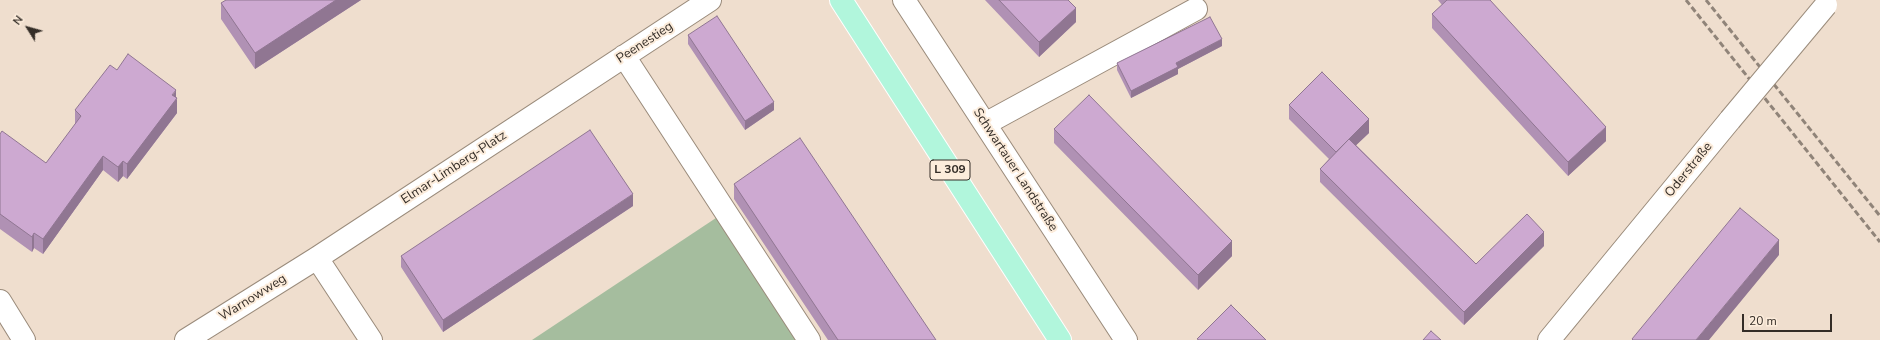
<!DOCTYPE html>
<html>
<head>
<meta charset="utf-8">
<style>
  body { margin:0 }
  #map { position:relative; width:1880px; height:340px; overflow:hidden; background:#efdece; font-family:"Nunito Sans",sans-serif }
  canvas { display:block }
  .north { position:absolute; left:8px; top:8px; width:40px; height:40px; -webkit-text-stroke:3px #fcecdb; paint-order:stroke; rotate:307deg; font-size:11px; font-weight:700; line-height:16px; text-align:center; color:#342d27 }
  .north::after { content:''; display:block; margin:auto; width:14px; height:18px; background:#342d27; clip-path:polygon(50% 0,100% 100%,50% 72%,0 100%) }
  .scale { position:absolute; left:1742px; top:314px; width:90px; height:18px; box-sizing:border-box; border:2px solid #342d27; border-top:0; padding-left:5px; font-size:12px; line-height:14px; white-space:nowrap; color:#342d27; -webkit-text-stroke:3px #fcecdb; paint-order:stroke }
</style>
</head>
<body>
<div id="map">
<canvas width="1880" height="340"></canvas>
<div class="north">N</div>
<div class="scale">20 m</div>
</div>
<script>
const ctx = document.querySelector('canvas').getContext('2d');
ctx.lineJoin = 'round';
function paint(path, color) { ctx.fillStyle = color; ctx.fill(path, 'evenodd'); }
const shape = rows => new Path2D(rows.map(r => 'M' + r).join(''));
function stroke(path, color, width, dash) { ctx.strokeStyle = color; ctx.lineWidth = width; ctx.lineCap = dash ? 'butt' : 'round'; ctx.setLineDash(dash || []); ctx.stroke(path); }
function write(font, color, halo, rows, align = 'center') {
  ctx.font = font + ' "Nunito Sans",sans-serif'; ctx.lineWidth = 4; ctx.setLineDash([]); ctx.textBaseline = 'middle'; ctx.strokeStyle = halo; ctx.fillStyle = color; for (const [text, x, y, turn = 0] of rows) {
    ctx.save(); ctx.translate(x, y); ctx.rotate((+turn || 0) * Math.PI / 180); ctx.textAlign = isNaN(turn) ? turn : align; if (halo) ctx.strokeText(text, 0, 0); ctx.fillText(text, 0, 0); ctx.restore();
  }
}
paint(shape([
  [725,212,809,340,532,340]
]), '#a5bd9e');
const minor = shape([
  [904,0,1126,340],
  [624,56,809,340],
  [985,124,1196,9],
  [317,258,371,340],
  [0,301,24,340],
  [186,340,317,258,710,0],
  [1549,340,1730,120]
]);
const major = shape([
  [841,0,1060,340]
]);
stroke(minor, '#9a8b7b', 24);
stroke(major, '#fff', 24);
stroke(minor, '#fff', 22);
stroke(major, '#b1f6dc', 22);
stroke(shape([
  [1686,0,1880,242],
  [1706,0,1880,216]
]), '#908479', 3, [6, 3]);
const minorBridge = shape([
  [1730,120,1826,5]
]);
stroke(minorBridge, '#9a8b7b', 24, []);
stroke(minorBridge, '#fff', 22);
paint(shape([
  [361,0,255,69,221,19,221,3],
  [985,0,1068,0,1076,22,1039,57],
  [1438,0,1490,0,1606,141,1568,176,1432,28,1432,14,1442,5],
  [688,35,774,110,745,130,688,44],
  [1222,46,1178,69,1178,74,1131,98,1117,70,1117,63],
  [117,70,176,98,177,113,127,179,123,176,118,182,103,170,43,254,34,248,32,252,0,229,0,134,46,163,75,125,75,110],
  [1289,105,1369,133,1356,145,1476,264,1544,246,1464,325,1320,182,1320,169,1329,159,1289,119],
  [1054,129,1232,256,1198,290,1054,143],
  [734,184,936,340,828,340,734,199],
  [633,206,443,332,401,267,401,256]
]), '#b091b4');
paint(shape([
  [336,0,361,0,255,69,255,53],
  [1076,8,1076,22,1039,57,1039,42],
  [1222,39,1222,46,1178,69,1178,74,1131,98,1131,91,1176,63],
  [176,90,176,100,177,98,177,113,127,179,127,164],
  [774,102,774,110,745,130,745,121],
  [1369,119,1369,133,1349,152,1349,139],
  [1606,127,1606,141,1568,176,1568,162],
  [103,156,103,170,43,254,43,239],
  [123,161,123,176,118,182,118,167],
  [633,194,633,206,443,332,443,320],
  [1544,232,1544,246,1464,325,1464,312],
  [34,233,34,248,32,252,32,237],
  [1779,240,1779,255,1709,340,1696,340],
  [1232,241,1232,256,1198,290,1198,275]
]), '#907692');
const building = shape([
  [226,0,336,0,255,53,221,3,226,0],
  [999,0,1068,0,1076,8,1039,42,999,0],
  [1447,0,1490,0,1606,127,1568,162,1432,14,1447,0],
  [717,16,774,102,745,121,688,35,717,16],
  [1210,17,1222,39,1176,63,1178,67,1131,91,1117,63,1210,17],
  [128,54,176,90,172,95,177,98,127,164,123,161,118,167,103,156,43,239,34,233,32,237,0,214,0,134,2,131,46,163,81,116,75,110,110,65,117,70,128,54],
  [1322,72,1369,119,1349,139,1476,264,1527,214,1544,232,1464,312,1320,169,1349,139,1336,152,1289,105,1322,72],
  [1089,95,1232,241,1198,275,1054,129,1089,95],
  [590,130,633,194,443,320,401,256,590,130],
  [800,138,936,340,838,340,734,184,800,138],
  [1740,208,1779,240,1696,340,1633,340,1632,339,1740,208],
  [1231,305,1266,340,1199,340,1197,339,1231,305],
  [1431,331,1441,340,1423,340,1431,331]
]);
paint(building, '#cda9d1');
stroke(building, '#907692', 1);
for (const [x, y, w] of [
  [950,170,40]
]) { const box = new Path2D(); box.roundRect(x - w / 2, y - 10, w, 20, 3); ctx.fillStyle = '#fcecdb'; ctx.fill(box); stroke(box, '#342d27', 1); }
write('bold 12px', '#342d27', null, [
  ["L 309",950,170]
]);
write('13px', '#342d27', '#fcecdb', [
  ["Peenestieg",645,43,-33],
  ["Elmar-Limberg-Platz",454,168,-33],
  ["Schwartauer Landstraße",1015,170,57],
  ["Oderstraße",1689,170,-51],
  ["Warnowweg",253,298,-32]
]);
</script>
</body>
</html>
